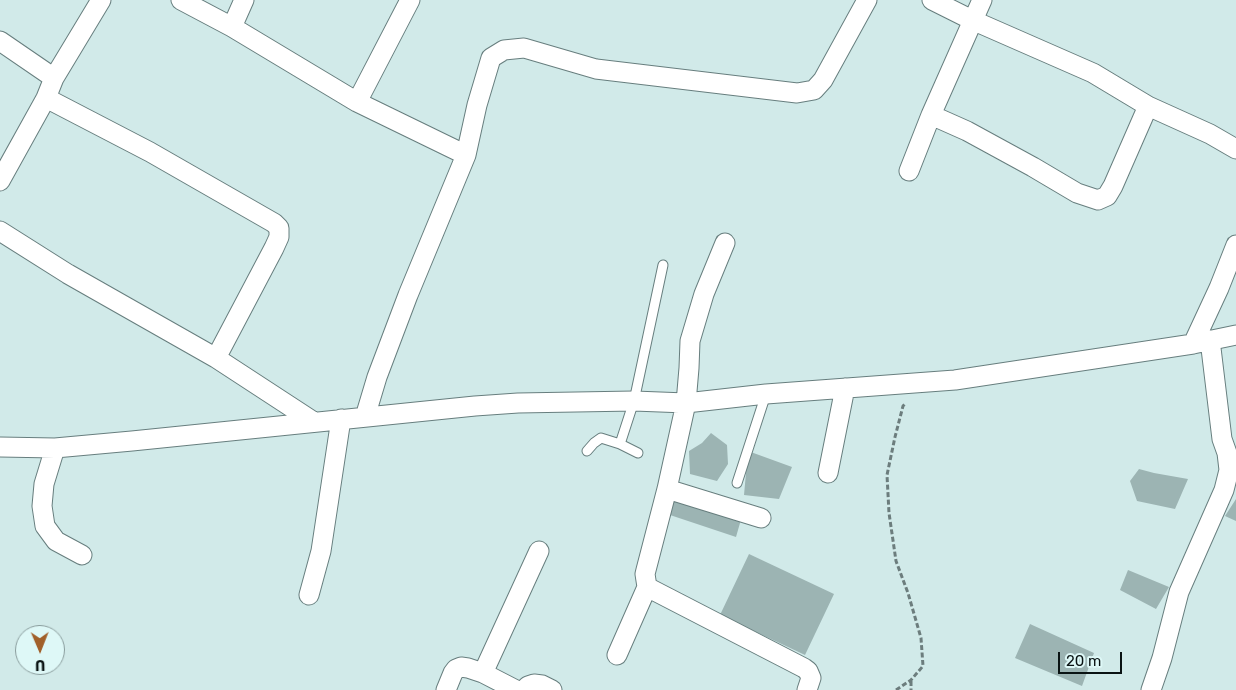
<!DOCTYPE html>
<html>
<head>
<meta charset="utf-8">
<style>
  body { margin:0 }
  #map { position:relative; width:1236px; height:690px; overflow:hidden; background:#d1eae9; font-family:Rubik,sans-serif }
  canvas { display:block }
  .north { position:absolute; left:15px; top:625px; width:50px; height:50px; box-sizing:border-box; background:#def8f7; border:1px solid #899c9c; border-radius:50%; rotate:179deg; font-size:14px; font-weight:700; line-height:20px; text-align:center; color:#0a1313 }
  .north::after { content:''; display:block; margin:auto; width:18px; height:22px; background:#a1602a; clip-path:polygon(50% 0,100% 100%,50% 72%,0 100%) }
  .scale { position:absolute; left:1058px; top:652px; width:64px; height:22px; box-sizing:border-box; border:2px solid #0a1313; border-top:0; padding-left:6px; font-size:15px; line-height:18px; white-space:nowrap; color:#0a1313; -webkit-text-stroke:4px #def8f7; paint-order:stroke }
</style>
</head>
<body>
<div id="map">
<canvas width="1236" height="690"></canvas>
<div class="north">U</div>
<div class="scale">20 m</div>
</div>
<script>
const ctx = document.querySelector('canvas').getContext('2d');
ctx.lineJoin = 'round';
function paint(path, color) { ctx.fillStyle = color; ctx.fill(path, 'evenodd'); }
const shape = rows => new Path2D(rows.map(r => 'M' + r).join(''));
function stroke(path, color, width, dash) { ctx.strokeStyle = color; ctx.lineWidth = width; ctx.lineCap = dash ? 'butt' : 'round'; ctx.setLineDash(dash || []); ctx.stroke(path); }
paint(shape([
  [711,433,727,445,728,464,717,481,690,474,689,451,702,443],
  [748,451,792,467,779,499,744,495],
  [1139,469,1154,473,1188,479,1175,509,1137,501,1130,481],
  [671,492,742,516,736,537,664,513],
  [1236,499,1236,521,1225,516],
  [749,554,834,594,805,655,720,615],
  [1128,570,1169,587,1156,609,1120,590],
  [1030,624,1094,653,1082,686,1015,658]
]), '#9cb4b3');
const lane = shape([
  [620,444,634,401,663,265],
  [587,451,594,443,601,438,620,444,638,453],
  [737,483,766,394]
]);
const street = shape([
  [181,0,232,27,357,102,466,155],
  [932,0,972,20,1093,73,1148,106,1210,134,1236,149],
  [232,27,244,0],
  [0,41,54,78,46,98,0,181],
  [54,78,101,0],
  [46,98,150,152,274,223,279,228,279,237,274,248,216,358],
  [357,102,410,0],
  [931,115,967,131,1033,167,1077,193,1098,200,1107,196,1113,186,1148,106],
  [909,171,931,115,982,0],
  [0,231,68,274,216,358,314,422],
  [725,243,704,294,690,341,689,368,686,403,667,489,646,570,645,574,647,587,804,668,808,671,811,678,807,690],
  [1193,344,1219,288,1236,245],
  [365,417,377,377,408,295,466,155,477,105,491,58,504,50,524,48,596,69,797,93,814,90,823,80,867,0],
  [0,447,55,448,132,441,475,406,518,403,634,401,686,403,766,394,955,380,1193,344,1236,335],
  [55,448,44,484,42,506,45,526,56,541,82,555],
  [828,473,845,388],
  [667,489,761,518],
  [309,595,321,551,341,419],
  [617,655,647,587],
  [483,673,539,551],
  [446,690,453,673,456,669,461,667,468,668,483,673,516,690],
  [524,690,528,686,534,684,542,685,552,690],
  [1151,690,1162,658,1179,592,1224,490,1229,470,1227,453,1222,439,1210,340]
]);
stroke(lane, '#677e7e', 11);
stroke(street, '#677e7e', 21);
stroke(shape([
  [911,681,911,690],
  [896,690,911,680,923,666,921,638,908,593,896,561,889,513,887,475,895,437,903,406,906,403]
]), '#6c7d7d', 3, [5, 2.5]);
stroke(lane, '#fff', 9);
stroke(street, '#fff', 19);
</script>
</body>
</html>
